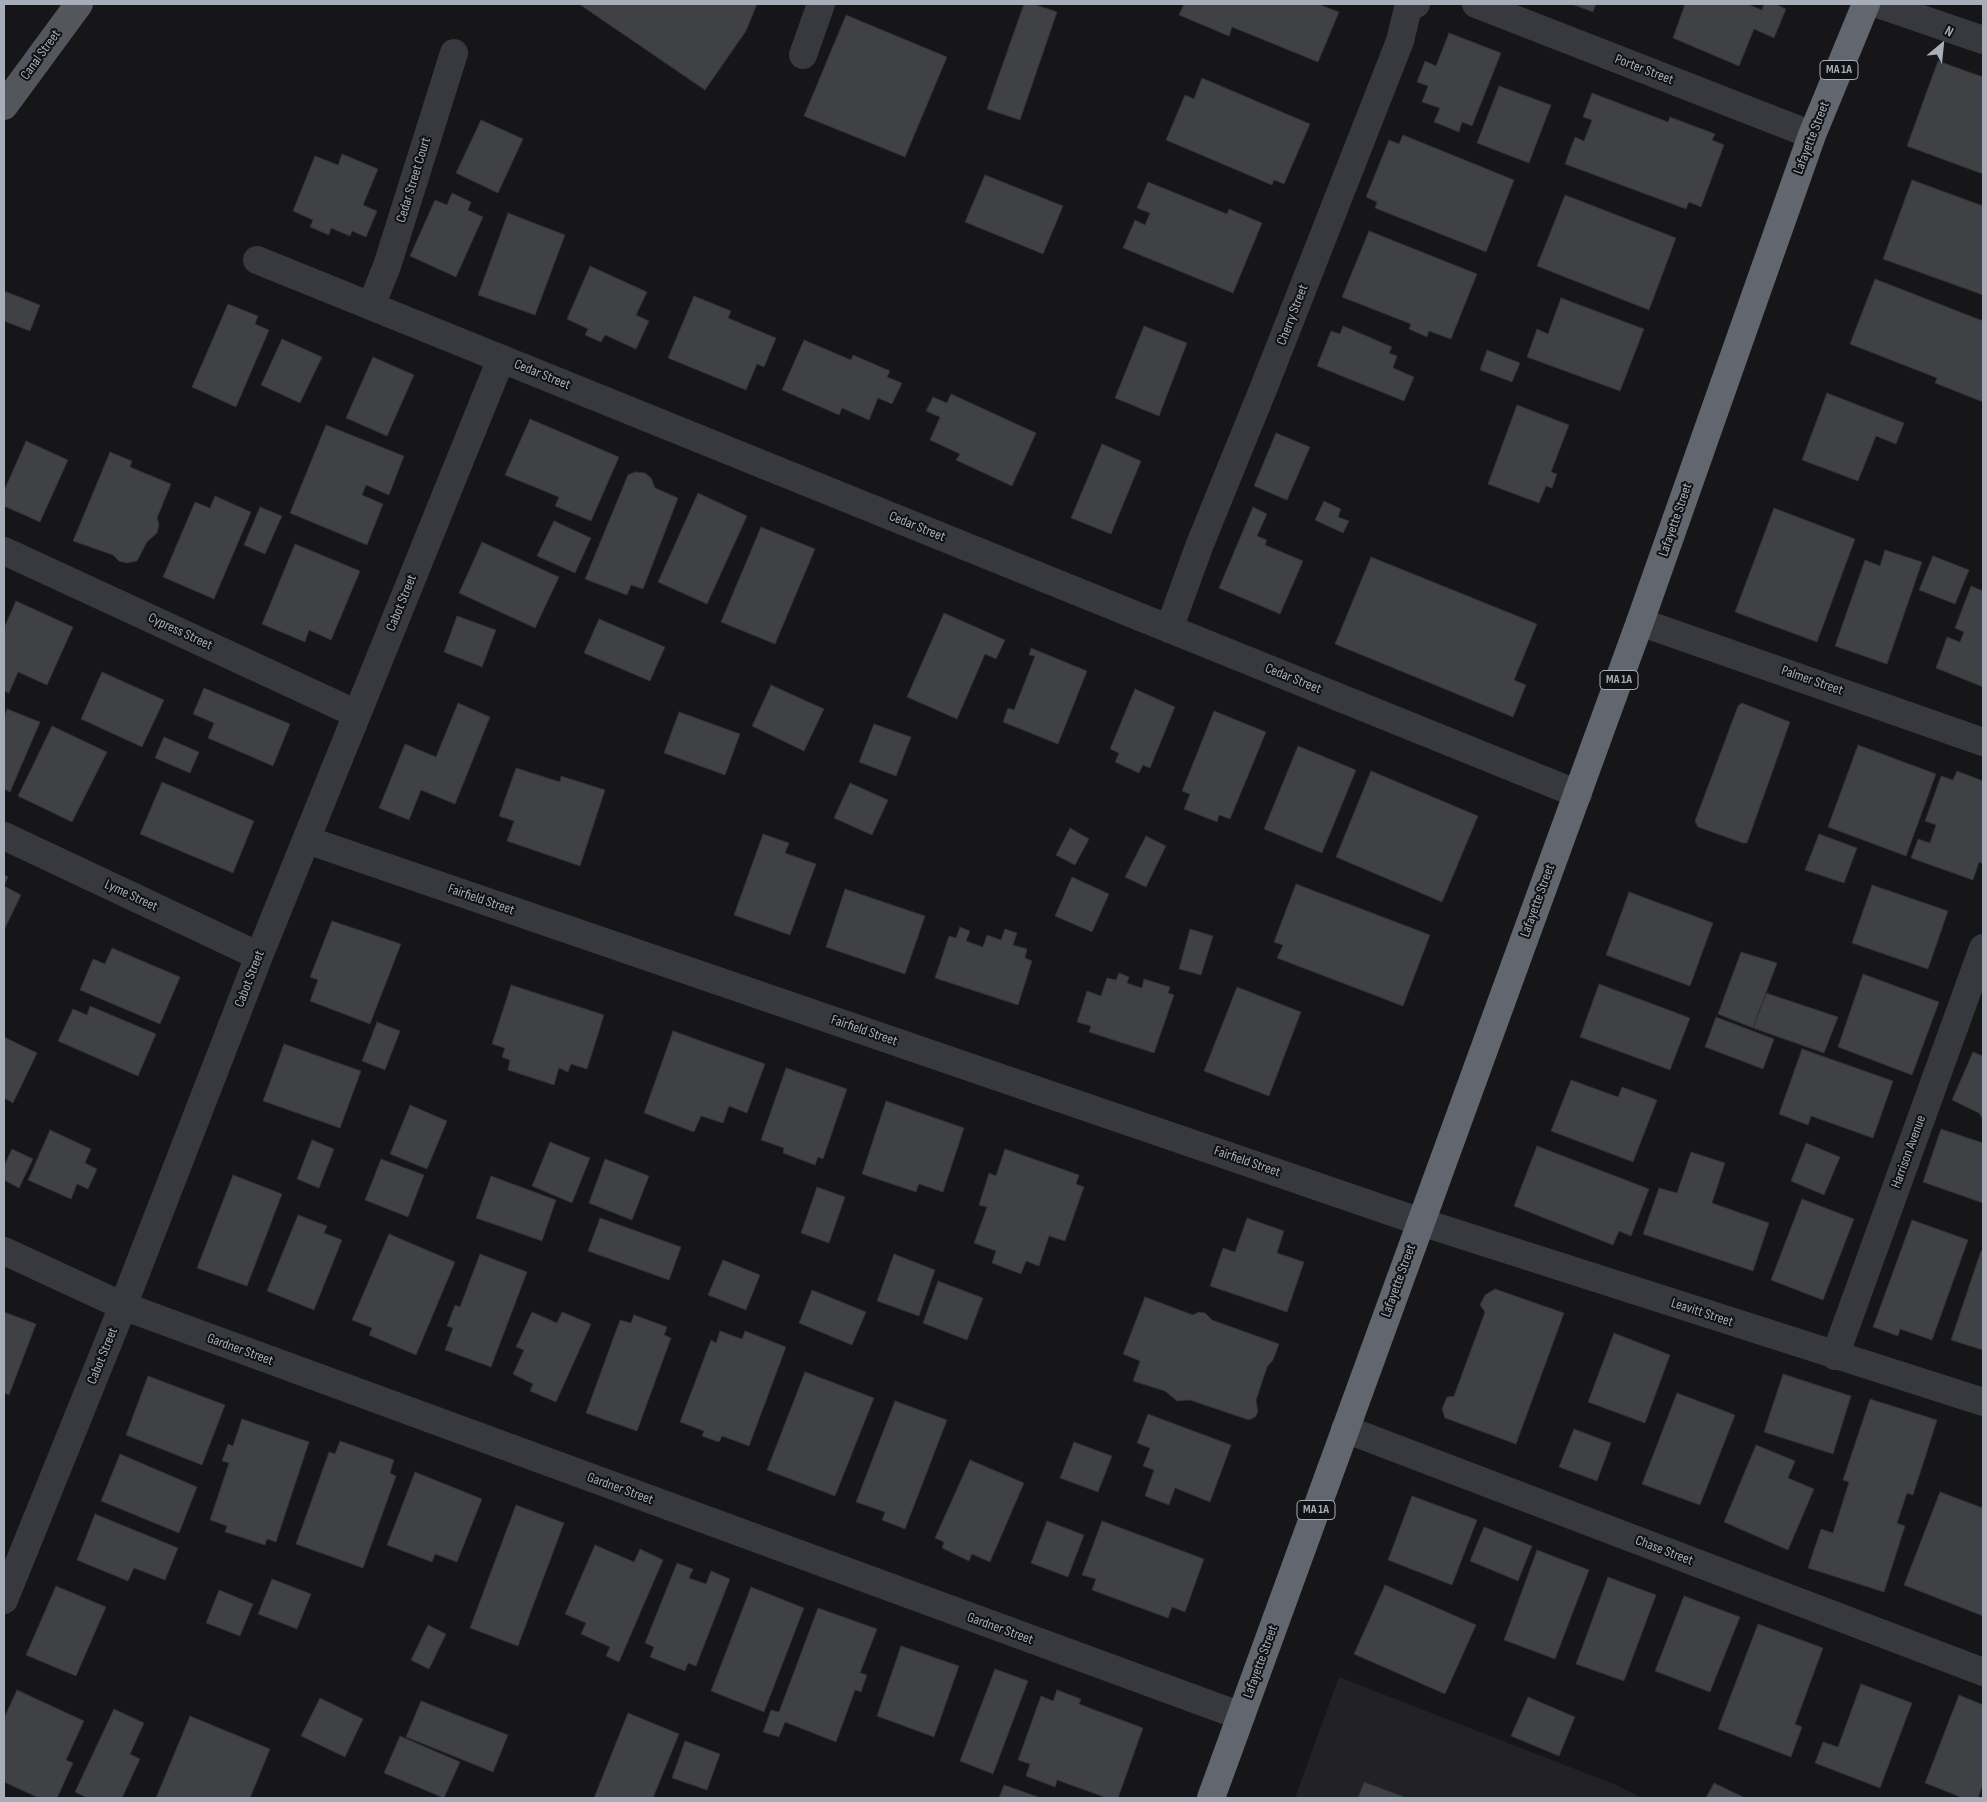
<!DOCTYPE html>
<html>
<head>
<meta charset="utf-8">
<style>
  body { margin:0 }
  #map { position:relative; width:1987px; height:1802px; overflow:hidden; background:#161618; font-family:"Sofia Sans Condensed",sans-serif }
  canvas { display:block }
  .frame { position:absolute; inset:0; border:5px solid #a7aeb9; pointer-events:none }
  .north { position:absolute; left:1917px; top:20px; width:50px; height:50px; -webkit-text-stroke:4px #111113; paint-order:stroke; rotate:28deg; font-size:14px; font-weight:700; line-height:20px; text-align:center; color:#a7aeb9 }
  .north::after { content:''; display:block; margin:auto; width:18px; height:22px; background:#a7aeb9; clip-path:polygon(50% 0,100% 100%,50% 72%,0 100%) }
</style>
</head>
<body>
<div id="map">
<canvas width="1987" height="1802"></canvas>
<div class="frame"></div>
<div class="north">N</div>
</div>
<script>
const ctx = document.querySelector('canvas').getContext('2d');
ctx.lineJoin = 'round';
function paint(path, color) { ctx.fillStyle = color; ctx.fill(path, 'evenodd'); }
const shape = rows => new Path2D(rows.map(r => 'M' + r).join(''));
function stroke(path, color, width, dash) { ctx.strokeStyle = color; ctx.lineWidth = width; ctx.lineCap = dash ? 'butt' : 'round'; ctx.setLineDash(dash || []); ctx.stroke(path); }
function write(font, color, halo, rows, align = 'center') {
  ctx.font = font + ' "Sofia Sans Condensed",sans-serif'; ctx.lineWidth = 4; ctx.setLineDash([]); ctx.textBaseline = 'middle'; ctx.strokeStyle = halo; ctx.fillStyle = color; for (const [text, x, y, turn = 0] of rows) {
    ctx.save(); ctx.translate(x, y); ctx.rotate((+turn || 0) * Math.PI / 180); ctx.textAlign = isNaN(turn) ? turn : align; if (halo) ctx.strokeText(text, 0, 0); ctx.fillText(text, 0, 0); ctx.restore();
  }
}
paint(shape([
  [1339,1677,1616,1785,1642,1798,1295,1798]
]), '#222225');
const building = shape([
  [579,4,757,4,746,31,705,90,579,4],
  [1024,4,1033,4,1057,12,1020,120,987,109,1024,4],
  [1184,4,1318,4,1339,12,1318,62,1232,27,1229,36,1179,15,1184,4],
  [1572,4,1596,4,1593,12,1572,4],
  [1685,4,1747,4,1762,10,1764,4,1775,4,1786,9,1774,38,1754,29,1739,66,1673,38,1685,4],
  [846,15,947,57,905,157,804,116,846,15],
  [1449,33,1501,53,1472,126,1462,122,1459,132,1434,122,1440,108,1422,102,1428,86,1417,82,1425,61,1436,66,1449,33],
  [1938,61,1983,77,1983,174,1907,146,1938,61],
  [1202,78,1310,124,1284,184,1274,180,1272,185,1166,140,1185,95,1194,99,1202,78],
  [1499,86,1551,105,1529,163,1477,143,1499,86],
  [1592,93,1668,122,1670,117,1715,134,1712,140,1724,145,1701,207,1689,202,1686,209,1565,164,1575,137,1584,141,1592,120,1583,117,1592,93],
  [481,120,523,139,498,193,456,173,481,120],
  [1403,135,1514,180,1486,252,1375,208,1377,202,1366,197,1389,140,1399,144,1403,135],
  [342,154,378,169,363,205,377,211,366,237,352,231,350,236,331,228,329,235,310,227,313,220,293,211,315,156,338,165,342,154],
  [985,175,1063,206,1043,254,965,222,985,175],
  [1912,180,1983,206,1983,295,1883,259,1912,180],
  [1148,182,1227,214,1229,209,1262,223,1233,293,1123,248,1135,220,1145,225,1150,213,1137,208,1148,182],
  [452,193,471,202,468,210,483,217,456,277,410,256,435,200,447,205,452,193],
  [1565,195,1676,238,1649,310,1537,266,1565,195],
  [508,213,565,235,535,315,478,295,508,213],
  [1369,231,1477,274,1451,339,1429,331,1427,337,1409,329,1411,324,1342,297,1369,231],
  [590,266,647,292,636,315,649,321,636,349,605,335,601,342,585,335,588,329,567,319,590,266],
  [1875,279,1983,321,1983,402,1935,383,1937,378,1850,344,1875,279],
  [4,291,40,305,30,331,4,321,4,291],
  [694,296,731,311,728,318,776,338,764,367,757,364,746,390,668,358,694,296],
  [1561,298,1644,329,1620,391,1527,357,1537,329,1548,334,1561,298],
  [228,304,258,316,255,324,269,330,236,407,192,387,228,304],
  [1144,326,1187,343,1159,416,1115,398,1144,326],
  [1343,326,1392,347,1389,353,1397,356,1393,368,1414,377,1404,401,1317,366,1331,331,1340,334,1343,326],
  [282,339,322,357,300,403,261,385,282,339],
  [804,340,851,360,853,355,890,371,887,377,902,383,892,404,878,398,869,420,842,408,839,415,782,390,804,340],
  [1487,350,1520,363,1512,382,1480,370,1487,350],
  [373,357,414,375,387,436,346,418,373,357],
  [1827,393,1904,423,1896,444,1876,436,1858,481,1802,460,1827,393],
  [951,394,1036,433,1012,486,956,460,960,454,930,440,940,417,926,411,933,397,947,403,951,394],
  [1517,405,1569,425,1551,472,1557,474,1552,488,1546,486,1539,503,1488,484,1517,405],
  [530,419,619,457,591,521,555,506,559,497,505,475,530,419],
  [326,425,404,456,389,495,366,485,362,495,383,504,367,545,290,513,326,425],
  [1276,433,1310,447,1287,500,1254,486,1276,433],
  [26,441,68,460,40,522,4,506,4,491,26,441],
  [1102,444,1141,461,1111,534,1071,518,1102,444],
  [110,452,132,461,130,467,171,484,157,518,159,525,157,533,147,542,137,561,127,563,119,561,113,555,73,541,110,452],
  [635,472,645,473,651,478,655,488,678,498,643,589,631,585,627,595,585,579,628,475,635,472],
  [698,493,747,516,707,604,658,582,698,493],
  [215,496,251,512,214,599,163,577,195,502,210,508,215,496],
  [1324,501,1341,509,1338,517,1349,521,1343,533,1315,520,1324,501],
  [260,507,282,516,265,554,244,545,260,507],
  [1253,507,1267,514,1257,536,1267,540,1265,545,1303,561,1280,614,1219,588,1253,507],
  [1774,508,1855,539,1817,642,1735,612,1774,508],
  [554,521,591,538,575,573,537,556,554,521],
  [761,527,815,549,775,644,721,622,761,527],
  [482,542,559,577,535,628,459,593,482,542],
  [295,544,360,571,331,640,309,630,305,642,262,624,295,544],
  [1885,550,1922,562,1887,664,1835,646,1865,560,1880,566,1885,550],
  [1933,556,1969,570,1955,604,1919,590,1933,556],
  [1371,557,1537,624,1514,680,1526,685,1513,717,1335,644,1371,557],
  [1971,586,1983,591,1983,687,1936,668,1947,637,1960,642,1964,632,1955,628,1971,586],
  [16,601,73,627,47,685,18,672,9,693,4,691,4,628,16,601],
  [944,613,1005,640,996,659,985,654,957,719,907,697,944,613],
  [457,616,496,630,482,667,444,652,457,616],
  [599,619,665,647,650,681,584,653,599,619],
  [1031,648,1087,671,1058,744,1003,722,1008,708,1014,710,1035,656,1029,655,1031,648],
  [102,672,164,700,142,747,81,719,102,672],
  [771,685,824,709,804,751,752,726,771,685],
  [204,688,290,724,273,766,208,738,214,723,193,714,204,688],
  [1135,689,1175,707,1150,768,1143,765,1139,773,1115,762,1119,753,1110,749,1135,689],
  [458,703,490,717,455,804,421,790,409,820,379,808,405,744,436,757,458,703],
  [1742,703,1790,722,1747,843,1743,843,1698,827,1695,821,1738,706,1742,703],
  [7,709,40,722,10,792,4,789,4,717,7,709],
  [1214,711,1266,732,1230,819,1219,815,1217,822,1184,809,1190,794,1182,791,1214,711],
  [679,712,740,734,725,775,664,753,679,712],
  [874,724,911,737,896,776,859,762,874,724],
  [52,726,107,752,72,822,18,796,52,726],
  [164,737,199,752,190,773,155,758,164,737],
  [1858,745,1936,774,1906,856,1828,827,1858,745],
  [1298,746,1356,770,1322,853,1264,829,1298,746],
  [516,768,560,782,561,776,605,790,580,866,507,841,514,821,499,816,516,768],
  [1371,771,1478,816,1442,902,1336,857,1371,771],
  [1957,771,1983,781,1983,864,1979,862,1973,880,1911,858,1918,839,1930,843,1936,825,1925,821,1941,776,1953,780,1957,771],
  [162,782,254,821,233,873,140,834,162,782],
  [850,783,888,800,872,835,834,818,850,783],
  [1070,828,1089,839,1075,865,1056,855,1070,828],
  [763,834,789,843,785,853,816,864,790,935,734,915,763,834],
  [1819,834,1857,848,1844,883,1805,870,1819,834],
  [1146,836,1166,846,1146,887,1125,877,1146,836],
  [4,875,8,877,4,886,21,895,4,930,4,875],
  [1072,877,1109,894,1092,932,1055,916,1072,877],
  [1296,884,1430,935,1403,1006,1277,958,1283,945,1274,942,1296,884],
  [1872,885,1948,911,1928,969,1852,943,1872,885],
  [845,889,925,916,905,974,826,947,845,889],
  [1629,892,1713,923,1690,986,1606,955,1629,892],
  [332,921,401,944,370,1024,310,1001,318,980,310,977,332,921],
  [960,927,970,931,966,941,983,947,987,935,1001,940,1005,929,1017,933,1013,945,1027,949,1025,958,1032,961,1018,1005,935,978,949,936,956,938,960,927],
  [1190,929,1213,936,1201,975,1179,969,1190,929],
  [112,948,180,977,160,1024,80,990,93,959,105,964,112,948],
  [1741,952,1777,963,1753,1028,1718,1014,1741,952],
  [1119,973,1129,977,1127,983,1142,988,1144,979,1170,987,1168,993,1174,995,1154,1053,1089,1032,1091,1026,1077,1022,1087,991,1101,996,1107,978,1116,980,1119,973],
  [1863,974,1939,1002,1912,1075,1838,1047,1863,974],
  [1599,984,1690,1018,1670,1070,1580,1037,1599,984],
  [511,985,604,1015,587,1069,571,1064,568,1072,559,1068,554,1085,508,1070,510,1060,502,1057,505,1048,492,1044,511,985],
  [1237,987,1301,1012,1269,1096,1204,1071,1237,987],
  [1766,993,1838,1017,1824,1053,1753,1028,1766,993],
  [90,1006,156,1034,138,1076,58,1041,73,1009,87,1015,90,1006],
  [1716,1017,1774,1039,1763,1069,1705,1047,1716,1017],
  [377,1022,400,1031,385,1070,362,1061,377,1022],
  [673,1031,765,1064,747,1113,729,1106,723,1123,701,1116,694,1132,644,1113,673,1031],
  [4,1037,37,1053,13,1103,4,1098,4,1037],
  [284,1044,361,1071,340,1128,263,1101,284,1044],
  [1802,1049,1893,1081,1873,1138,1811,1116,1808,1125,1779,1114,1802,1049],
  [1973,1052,1983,1056,1983,1119,1979,1113,1952,1100,1973,1052],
  [786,1068,847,1089,823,1159,818,1157,815,1165,783,1153,784,1148,761,1140,786,1068],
  [1571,1080,1618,1097,1622,1087,1657,1100,1633,1162,1551,1131,1571,1080],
  [886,1101,964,1128,943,1192,919,1184,916,1192,862,1174,886,1101],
  [410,1105,447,1121,427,1169,390,1154,410,1105],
  [1941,1129,1983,1143,1983,1203,1923,1182,1941,1129],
  [50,1130,91,1149,85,1163,97,1169,88,1189,77,1184,71,1199,28,1180,50,1130],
  [312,1140,334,1149,319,1188,297,1179,312,1140],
  [550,1142,590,1158,572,1203,532,1186,550,1142],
  [1806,1143,1840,1157,1824,1195,1791,1181,1806,1143],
  [1537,1146,1649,1189,1631,1236,1619,1231,1613,1245,1514,1206,1537,1146],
  [12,1149,33,1159,19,1188,4,1180,4,1166,12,1149],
  [1005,1149,1079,1175,1076,1184,1084,1187,1065,1241,1049,1236,1039,1266,1026,1261,1021,1274,992,1263,996,1251,974,1243,987,1207,979,1205,989,1173,996,1176,1005,1149],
  [1691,1152,1725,1163,1712,1203,1769,1223,1753,1271,1643,1234,1659,1188,1677,1193,1691,1152],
  [381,1159,424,1175,408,1217,365,1200,381,1159],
  [605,1159,649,1176,632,1220,589,1203,605,1159],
  [233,1175,282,1194,247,1286,197,1268,233,1175],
  [491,1176,556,1200,542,1241,476,1218,491,1176],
  [817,1187,845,1197,829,1243,801,1233,817,1187],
  [1802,1199,1854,1219,1823,1300,1771,1280,1802,1199],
  [298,1215,327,1226,324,1233,342,1240,314,1310,267,1291,298,1215],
  [600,1218,681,1247,669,1280,588,1251,600,1218],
  [1247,1218,1284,1231,1277,1253,1304,1262,1287,1312,1210,1286,1223,1248,1235,1252,1247,1218],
  [1912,1220,1968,1240,1932,1340,1900,1329,1898,1336,1873,1327,1912,1220],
  [389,1234,455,1262,416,1355,369,1335,372,1328,352,1320,389,1234],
  [1981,1251,1983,1251,1983,1350,1951,1340,1981,1251],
  [480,1254,527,1272,491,1367,445,1350,453,1328,447,1326,455,1305,460,1307,480,1254],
  [894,1254,935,1270,919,1316,877,1301,894,1254],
  [723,1260,760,1275,746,1310,708,1295,723,1260],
  [938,1281,983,1298,967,1340,923,1323,938,1281],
  [1495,1289,1564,1313,1516,1444,1445,1418,1442,1409,1447,1397,1454,1396,1485,1312,1480,1305,1485,1295,1495,1289],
  [812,1290,866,1312,852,1345,799,1323,812,1290],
  [1145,1297,1193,1315,1199,1312,1205,1313,1212,1320,1279,1344,1273,1360,1267,1367,1256,1400,1258,1412,1255,1417,1249,1420,1190,1400,1177,1401,1165,1391,1133,1381,1140,1361,1123,1354,1145,1297],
  [4,1312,36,1324,9,1395,4,1393,4,1312],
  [532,1312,557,1323,562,1312,591,1324,556,1402,530,1391,533,1384,513,1374,524,1350,516,1347,532,1312],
  [634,1315,667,1327,664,1335,671,1338,637,1431,586,1413,620,1320,631,1323,634,1315],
  [720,1331,742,1339,745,1331,786,1347,749,1446,722,1436,719,1442,702,1436,704,1431,680,1422,711,1340,716,1343,720,1331],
  [1614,1333,1670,1355,1645,1423,1588,1402,1614,1333],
  [805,1372,874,1398,835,1496,767,1470,805,1372],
  [1783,1374,1851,1396,1833,1454,1764,1432,1783,1374],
  [148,1376,225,1405,202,1465,126,1435,148,1376],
  [1677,1393,1735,1415,1700,1505,1642,1484,1677,1393],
  [1870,1399,1937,1420,1913,1495,1907,1493,1897,1523,1905,1526,1884,1592,1808,1568,1821,1529,1833,1533,1849,1482,1843,1480,1870,1399],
  [895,1401,947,1420,905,1529,882,1520,885,1512,856,1502,895,1401],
  [1148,1414,1231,1445,1210,1502,1175,1488,1169,1505,1145,1496,1154,1470,1143,1466,1150,1448,1137,1443,1148,1414],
  [242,1419,309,1442,276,1542,267,1539,265,1545,225,1532,227,1526,210,1520,229,1463,222,1461,228,1444,233,1446,242,1419],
  [1574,1429,1611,1443,1597,1481,1559,1467,1574,1429],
  [340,1441,394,1460,390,1473,396,1476,363,1568,296,1544,329,1452,335,1454,340,1441],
  [1074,1442,1112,1456,1098,1492,1060,1478,1074,1442],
  [1756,1445,1795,1461,1788,1478,1814,1489,1788,1550,1724,1522,1756,1445],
  [120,1454,197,1487,179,1533,101,1501,120,1454],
  [970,1460,1024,1483,990,1562,972,1554,969,1561,942,1548,944,1542,935,1538,970,1460],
  [415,1472,482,1499,457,1562,435,1554,432,1562,387,1545,415,1472],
  [1940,1492,1983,1508,1983,1616,1904,1585,1940,1492],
  [1412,1496,1477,1520,1452,1585,1388,1560,1412,1496],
  [516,1505,564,1523,518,1646,470,1628,516,1505],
  [95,1514,178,1548,165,1580,134,1568,128,1581,77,1560,95,1514],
  [1047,1521,1084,1535,1068,1577,1031,1563,1047,1521],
  [1102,1521,1204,1559,1185,1612,1172,1607,1168,1618,1092,1590,1096,1579,1082,1575,1102,1521],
  [1484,1527,1532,1546,1518,1581,1470,1561,1484,1527],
  [595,1545,634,1562,640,1549,663,1560,619,1662,606,1656,610,1647,581,1634,586,1623,565,1614,595,1545],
  [1537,1550,1589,1570,1555,1659,1504,1640,1537,1550],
  [677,1563,693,1569,689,1578,706,1584,711,1571,730,1579,696,1666,688,1663,685,1671,650,1657,654,1647,645,1643,677,1563],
  [1608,1577,1656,1595,1624,1681,1576,1664,1608,1577],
  [272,1579,311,1594,297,1629,258,1614,272,1579],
  [1385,1585,1476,1625,1445,1694,1354,1654,1385,1585],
  [56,1586,106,1607,76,1676,26,1655,56,1586],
  [751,1587,804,1608,764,1712,711,1691,751,1587],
  [219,1590,253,1604,240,1636,206,1623,219,1590],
  [1684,1596,1740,1617,1710,1692,1655,1671,1684,1596],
  [818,1608,877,1629,860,1673,867,1675,861,1692,855,1690,836,1742,785,1722,779,1737,763,1732,771,1710,779,1712,818,1608],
  [1758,1624,1823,1648,1795,1724,1802,1727,1791,1757,1718,1729,1758,1624],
  [428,1625,446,1634,429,1669,411,1660,428,1625],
  [901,1646,959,1666,934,1737,877,1716,901,1646],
  [995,1669,1028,1681,993,1774,960,1761,995,1669],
  [1861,1684,1912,1703,1880,1788,1815,1763,1823,1742,1838,1747,1861,1684],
  [17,1690,84,1721,66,1760,73,1763,57,1798,39,1798,4,1782,4,1718,17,1690],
  [1057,1690,1081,1699,1079,1704,1143,1728,1118,1798,1107,1798,1057,1780,1055,1787,1026,1776,1030,1764,1018,1760,1041,1696,1053,1701,1057,1690],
  [1959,1695,1983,1705,1983,1784,1978,1798,1963,1798,1925,1783,1959,1695],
  [1528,1697,1575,1717,1559,1756,1511,1736,1528,1697],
  [320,1698,363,1719,345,1757,301,1736,320,1698],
  [421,1701,508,1735,493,1772,406,1737,421,1701],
  [114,1709,144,1723,130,1754,140,1759,122,1798,88,1798,75,1792,114,1709],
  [628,1713,679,1734,653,1798,594,1798,628,1713],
  [190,1716,270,1749,250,1798,156,1798,190,1716],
  [400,1736,460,1762,444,1798,384,1773,400,1736],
  [685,1741,720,1754,707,1790,672,1778,685,1741],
  [1364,1782,1407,1798,1358,1798,1364,1782],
  [1714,1783,1745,1798,1706,1798,1714,1783],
  [1004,1785,1041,1798,999,1798,1004,1785]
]);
paint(building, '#404145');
stroke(building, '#303035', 1);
stroke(shape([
  [1476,4,1812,135],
  [1878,4,1983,40],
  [803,55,821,4],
  [257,260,1578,794],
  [371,306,387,266,454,53],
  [4,551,357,714],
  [1640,622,1983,742],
  [1169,629,1200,544,1264,387,1400,41,1408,8,1416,4],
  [4,836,259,956],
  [307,840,1421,1222,1983,1402],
  [4,1251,123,1306,1241,1716],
  [1835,1356,1983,948],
  [1345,1429,1983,1672],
  [4,1600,123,1306,259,956,501,359]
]), '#37393e', 28);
stroke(shape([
  [4,106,79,4]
]), '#53565d', 28);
stroke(shape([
  [1211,1798,1640,622,1812,135,1866,4]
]), '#62676f', 28);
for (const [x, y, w] of [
  [1839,70,38],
  [1619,680,38],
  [1316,1510,38]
]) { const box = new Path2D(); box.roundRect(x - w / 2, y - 9.5, w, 19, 4); ctx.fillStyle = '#111113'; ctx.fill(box); stroke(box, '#a7aeb9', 1); }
write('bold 12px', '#a7aeb9', null, [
  ["MA 1A",1839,70],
  ["MA 1A",1619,680],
  ["MA 1A",1316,1510]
]);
write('14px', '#a7aeb9', '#111113', [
  ["Canal Street",41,55,-54],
  ["Porter Street",1644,70,21],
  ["Lafayette Street",1812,138,-69],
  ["Cedar Street Court",414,180,-73],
  ["Cherry Street",1293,315,-69],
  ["Cedar Street",542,375,22],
  ["Lafayette Street",1676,520,-71],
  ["Cedar Street",917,527,22],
  ["Cabot Street",402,603,-68],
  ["Cypress Street",180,632,25],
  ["Cedar Street",1293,679,22],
  ["Palmer Street",1812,681,19],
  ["Lyme Street",131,896,25],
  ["Fairfield Street",481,900,19],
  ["Lafayette Street",1538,901,-70],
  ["Cabot Street",250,979,-69],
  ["Fairfield Street",864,1031,19],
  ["Harrison Avenue",1909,1152,-70],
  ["Fairfield Street",1247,1162,19],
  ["Lafayette Street",1399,1281,-70],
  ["Leavitt Street",1702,1313,18],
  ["Gardner Street",240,1350,20],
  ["Cabot Street",103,1356,-68],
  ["Gardner Street",620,1489,20],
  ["Chase Street",1664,1551,21],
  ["Gardner Street",1000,1629,20],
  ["Lafayette Street",1261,1662,-70]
]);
</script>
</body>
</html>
